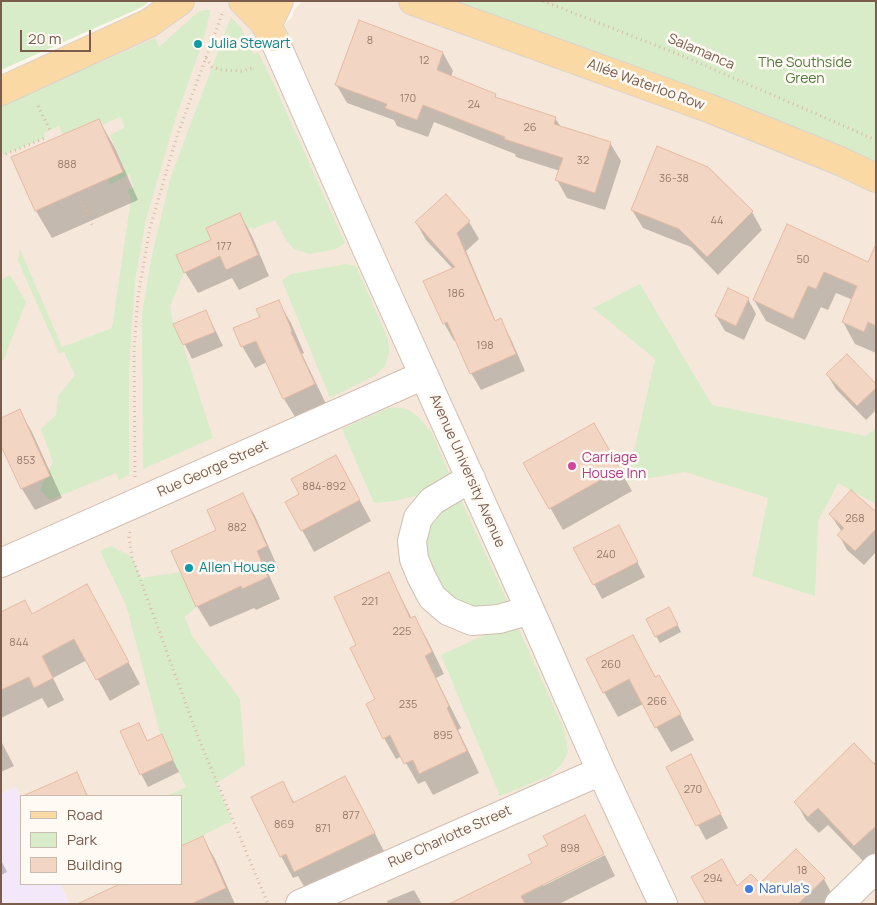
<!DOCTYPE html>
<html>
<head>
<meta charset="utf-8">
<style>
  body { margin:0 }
  #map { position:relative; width:877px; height:905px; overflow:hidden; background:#fdf6ec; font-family:Manrope,sans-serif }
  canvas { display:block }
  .frame { position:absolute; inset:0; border:2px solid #7a5c4d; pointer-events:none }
  .legend { position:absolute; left:20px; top:795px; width:162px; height:90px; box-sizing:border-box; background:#fffaf3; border:1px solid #cabbb1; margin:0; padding:6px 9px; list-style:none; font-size:15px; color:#7a5c4d }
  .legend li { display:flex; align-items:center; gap:10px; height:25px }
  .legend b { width:25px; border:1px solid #cabbb1 }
  .scale { position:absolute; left:20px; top:30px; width:71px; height:22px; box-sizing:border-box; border:2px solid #7a5c4d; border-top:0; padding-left:6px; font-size:15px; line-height:18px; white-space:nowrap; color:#7a5c4d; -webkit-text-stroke:4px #fffaf3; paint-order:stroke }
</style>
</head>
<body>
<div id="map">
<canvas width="877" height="905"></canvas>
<div class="frame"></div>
<ul class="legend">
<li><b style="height:6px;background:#fbd9a5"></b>Road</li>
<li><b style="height:14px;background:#d8ecc9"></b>Park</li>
<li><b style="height:14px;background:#f3d5c3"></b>Building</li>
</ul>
<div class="scale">20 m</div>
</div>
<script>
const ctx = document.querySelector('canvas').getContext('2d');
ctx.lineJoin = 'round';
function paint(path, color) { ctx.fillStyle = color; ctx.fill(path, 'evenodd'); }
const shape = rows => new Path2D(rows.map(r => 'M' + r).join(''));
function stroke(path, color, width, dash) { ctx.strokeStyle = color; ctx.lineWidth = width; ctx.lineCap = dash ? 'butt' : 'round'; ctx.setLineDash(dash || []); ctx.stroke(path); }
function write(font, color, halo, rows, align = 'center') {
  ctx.font = font + ' Manrope,sans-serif'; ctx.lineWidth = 5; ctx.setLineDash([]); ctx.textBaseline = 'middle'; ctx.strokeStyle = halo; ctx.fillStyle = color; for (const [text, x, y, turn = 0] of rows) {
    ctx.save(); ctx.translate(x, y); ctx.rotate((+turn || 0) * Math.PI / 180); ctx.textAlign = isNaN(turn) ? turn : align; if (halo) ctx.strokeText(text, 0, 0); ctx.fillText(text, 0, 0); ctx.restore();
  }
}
paint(shape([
  [180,1,243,1,273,36,292,17,294,10,302,1,413,1,876,178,876,904,69,904,60,884,181,884,181,796,21,796,21,798,16,787,1,794,1,91]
]), '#f5e8da');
paint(shape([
  [16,787,21,798,21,884,60,884,69,904,1,904,1,794]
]), '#f3e8fa');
paint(shape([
  [1,1,150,1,142,7,1,70],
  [413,1,876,1,876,178],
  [205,10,210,10,205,35,175,120,146,219,135,281,129,368,129,475,119,480,116,473,50,500,40,490,53,462,41,429,56,415,58,396,75,375,64,352,59,353,22,270,18,261,20,249,62,347,112,328,131,199,127,190,134,187,129,174,110,185,108,179,123,172,124,168,110,135,125,127,120,117,102,125,99,119,63,135,59,126,44,133,45,138,3,155,1,150,1,106,155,38,159,47,198,12],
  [231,17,241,27,254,55,258,52,277,91,345,243,336,249,309,254,294,249,286,240,275,220,253,229,252,227,247,229,240,213,206,228,211,240,176,255,184,273,170,306,173,323,183,345,213,438,143,469,142,313,152,255,171,176],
  [346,264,356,266,388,339,389,352,385,366,376,375,330,398,282,280,291,274],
  [10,275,26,302,4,359,1,361,1,280],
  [640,284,712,405,866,436,876,428,876,504,838,483,818,521,815,596,752,576,768,498,685,472,627,482,655,359,593,308],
  [397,407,409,410,418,417,432,433,452,480,432,492,394,501,374,503,342,429,386,409],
  [457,491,509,605,461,611,424,566,424,523],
  [111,546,132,557,141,578,181,572,196,607,185,617,192,636,240,699,245,765,216,783,232,821,181,846,181,796,167,796,186,787,160,733,126,605,100,551],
  [509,624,517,625,564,729,568,752,562,764,549,776,500,796,441,655]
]), '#d8ecc9');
paint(shape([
  [443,53,453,71,451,77,495,95,497,99,555,118,561,127,610,143,621,161,605,210,567,198,557,180,560,171,516,157,515,154,434,122,428,137,397,126,394,120,347,103,336,84],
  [99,120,115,148,138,200,52,238,36,211],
  [632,210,752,212,762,230,718,275,691,247,643,228],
  [240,214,252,236,269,276,239,290,232,278,198,293,185,272,213,240],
  [416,222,469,222,479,239,466,251,496,322,500,320,510,337,525,371,481,390,471,373,456,340,454,341,444,323,453,269,426,240],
  [788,225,876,267,876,353,855,344,843,322,853,300,836,293,828,310,821,307,805,340,766,321,754,300],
  [748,299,756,314,744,340,725,331,716,316],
  [278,301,291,323,304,353,302,354,327,406,297,420,284,399,267,362,255,368,242,346,261,318],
  [206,311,223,346,192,359,175,324],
  [827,374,876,386,876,410,866,420,836,389],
  [20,411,32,432,62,498,35,510,22,489,1,443],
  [594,424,632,491,563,530,525,464],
  [336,456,371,521,314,552,287,502,301,495],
  [243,495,255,516,278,568,268,573,280,599,256,610,254,608,210,627,197,606,218,531],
  [830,514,876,514,876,552,864,565,847,550,839,535,842,532],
  [626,540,645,577,602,599,575,548],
  [389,574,412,619,414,618,427,639,444,674,436,678,461,728,458,730,479,773,433,795,425,781,418,784,402,756,396,759,384,738,377,700,357,645],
  [99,607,140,684,110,701,87,660,53,678,64,700,48,708,42,698,1,718,1,614,33,615],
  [673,615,681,632,660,643,656,636],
  [633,636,656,678,673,701,694,740,671,752,643,704,618,717,604,692],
  [139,725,148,742,161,736,179,772,148,787,141,774],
  [1,741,14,766,1,772],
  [876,761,876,852,865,863,828,825,819,833,806,820,796,802,872,765],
  [667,767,698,770,728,828,706,840],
  [76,774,88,796,58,796,53,785],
  [283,783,295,804,357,799,386,855,308,893,298,876,293,878,281,856],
  [584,817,604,853,543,883,543,886,605,855,615,876,559,904,451,904,534,864,549,845],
  [203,838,215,859,235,904,80,904,122,884,181,884],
  [1,860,7,872,1,875],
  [824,879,834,898,828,904,708,904,737,888],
  [414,890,422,904,388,904,387,901]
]), '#0003');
const building = shape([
  [359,20,443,52,437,70,496,94,495,97,556,117,554,124,611,142,595,193,555,180,563,158,504,139,505,137,423,105,417,120,385,108,387,104,335,85,359,20],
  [99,119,123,172,35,211,11,157,99,119],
  [657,146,708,167,753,211,707,257,679,229,631,210,657,146],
  [446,194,470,221,457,233,495,321,501,318,516,354,470,374,447,322,443,324,423,281,455,267,415,222,446,194],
  [240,213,258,255,226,270,220,256,184,273,176,255,211,240,206,228,240,213],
  [787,224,868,262,876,244,876,326,868,322,864,332,842,322,857,286,824,272,816,289,808,286,793,319,753,300,787,224],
  [728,288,749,298,736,326,715,316,728,288],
  [279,300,292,331,291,332,315,384,283,399,256,341,241,347,233,328,260,317,256,309,279,300],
  [206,310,215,332,183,345,173,324,206,310],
  [847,354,876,384,876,388,857,406,826,374,847,354],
  [20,409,50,476,21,489,1,446,1,418,20,409],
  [594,423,620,469,549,509,523,463,594,423],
  [336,455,360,500,301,531,285,502,299,494,291,479,336,455],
  [851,490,876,512,876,529,855,551,837,535,844,528,829,514,851,490],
  [243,493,267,546,257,551,268,577,242,589,241,586,196,607,171,551,216,530,207,510,243,493],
  [619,525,638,562,593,585,573,548,619,525],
  [389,572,410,618,415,616,432,652,425,656,449,706,447,708,467,751,419,774,413,760,404,764,390,735,383,739,366,704,375,699,350,648,356,645,334,597,389,572],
  [87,584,129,662,96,680,74,639,42,656,53,678,34,688,29,677,1,690,1,612,25,600,32,614,87,584],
  [669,607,678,625,655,637,646,619,669,607],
  [633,635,655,677,659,675,681,714,655,728,629,679,603,693,586,659,633,635],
  [139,723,147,741,162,734,173,760,140,775,120,731,139,723],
  [854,743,876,766,876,826,854,846,818,808,808,817,794,802,854,743],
  [691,754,721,814,696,826,666,767,691,754],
  [77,772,87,796,23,796,77,772],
  [345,776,375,833,294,872,286,854,280,857,251,797,283,781,293,803,345,776],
  [585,815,604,854,521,896,525,904,449,904,532,863,528,855,548,845,543,836,585,815],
  [203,836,226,888,191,904,77,904,120,884,181,884,181,846,203,836],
  [796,849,825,878,798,904,706,904,691,877,722,859,737,886,751,874,760,883,796,849]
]);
paint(building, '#f3d5c3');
stroke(building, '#e6bba3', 1);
const minor = shape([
  [273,37,369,254,530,610,601,771,663,904],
  [471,478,432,501,418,518,412,541,414,559,421,576,432,597,448,611,472,621,499,619,530,610],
  [1,563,424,375],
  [300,904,601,771],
  [839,904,876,868]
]);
const major = shape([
  [243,1,264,22,273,37],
  [413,1,711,109,840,161,876,178],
  [272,16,279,1],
  [1,91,149,23,180,1]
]);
stroke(minor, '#d1beb0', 30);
stroke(major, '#dad1cd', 30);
stroke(shape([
  [543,1,683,56,876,140],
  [206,58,212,67,222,70,241,71,252,68],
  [38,106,50,130],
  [1,156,45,138],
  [77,192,93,227],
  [135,477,134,351,138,296,150,228,176,139,222,14],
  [130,532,129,537,132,557,198,737,268,904]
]), '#d9b8a5', 3, [1, 4]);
stroke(minor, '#fff', 28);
stroke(major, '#fbd9a5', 28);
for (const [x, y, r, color] of [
  [198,44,5,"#0f9aa8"],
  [572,466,5,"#d1479c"],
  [189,568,5,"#0f9aa8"],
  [749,889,5,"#3f7fe0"]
]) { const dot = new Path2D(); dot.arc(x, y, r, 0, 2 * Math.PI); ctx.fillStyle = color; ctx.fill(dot); stroke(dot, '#fffaf3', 2); }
write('11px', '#987a6a', null, [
  ["8",370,41],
  ["12",424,61],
  ["170",408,99],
  ["24",474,105],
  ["26",530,128],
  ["32",583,161],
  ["888",67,165],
  ["36-38",674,179],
  ["44",717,221],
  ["177",224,247],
  ["50",803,260],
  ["186",456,294],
  ["198",485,346],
  ["853",26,461],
  ["884-892",324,487],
  ["268",855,519],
  ["882",237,528],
  ["240",606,555],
  ["221",370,602],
  ["225",402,632],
  ["844",19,643],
  ["260",611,665],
  ["266",657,702],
  ["235",408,705],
  ["895",443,736],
  ["270",693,790],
  ["877",351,816],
  ["869",284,825],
  ["871",323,829],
  ["898",570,849],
  ["18",802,871],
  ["294",713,879]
]);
write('14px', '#0d838f', '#fffaf3', [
  ["Julia Stewart",208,44],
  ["Allen House",199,568]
], 'left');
write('14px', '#7a5c4d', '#fffaf3', [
  ["Salamanca",701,52,23],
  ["Allée Waterloo Row",646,85,20],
  ["Rue George Street",213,469,-24],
  ["Avenue University Avenue",467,471,66],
  ["Rue Charlotte Street",450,837,-24]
]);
write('14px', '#537a41', '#fffaf3', [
  ["The Southside",805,63],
  ["Green",805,79]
]);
write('14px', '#b23c85', '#fffaf3', [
  ["Carriage",582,458],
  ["House Inn",582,474]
], 'left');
write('14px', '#366cbe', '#fffaf3', [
  ["Narula's",759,889]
], 'left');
</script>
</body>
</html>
